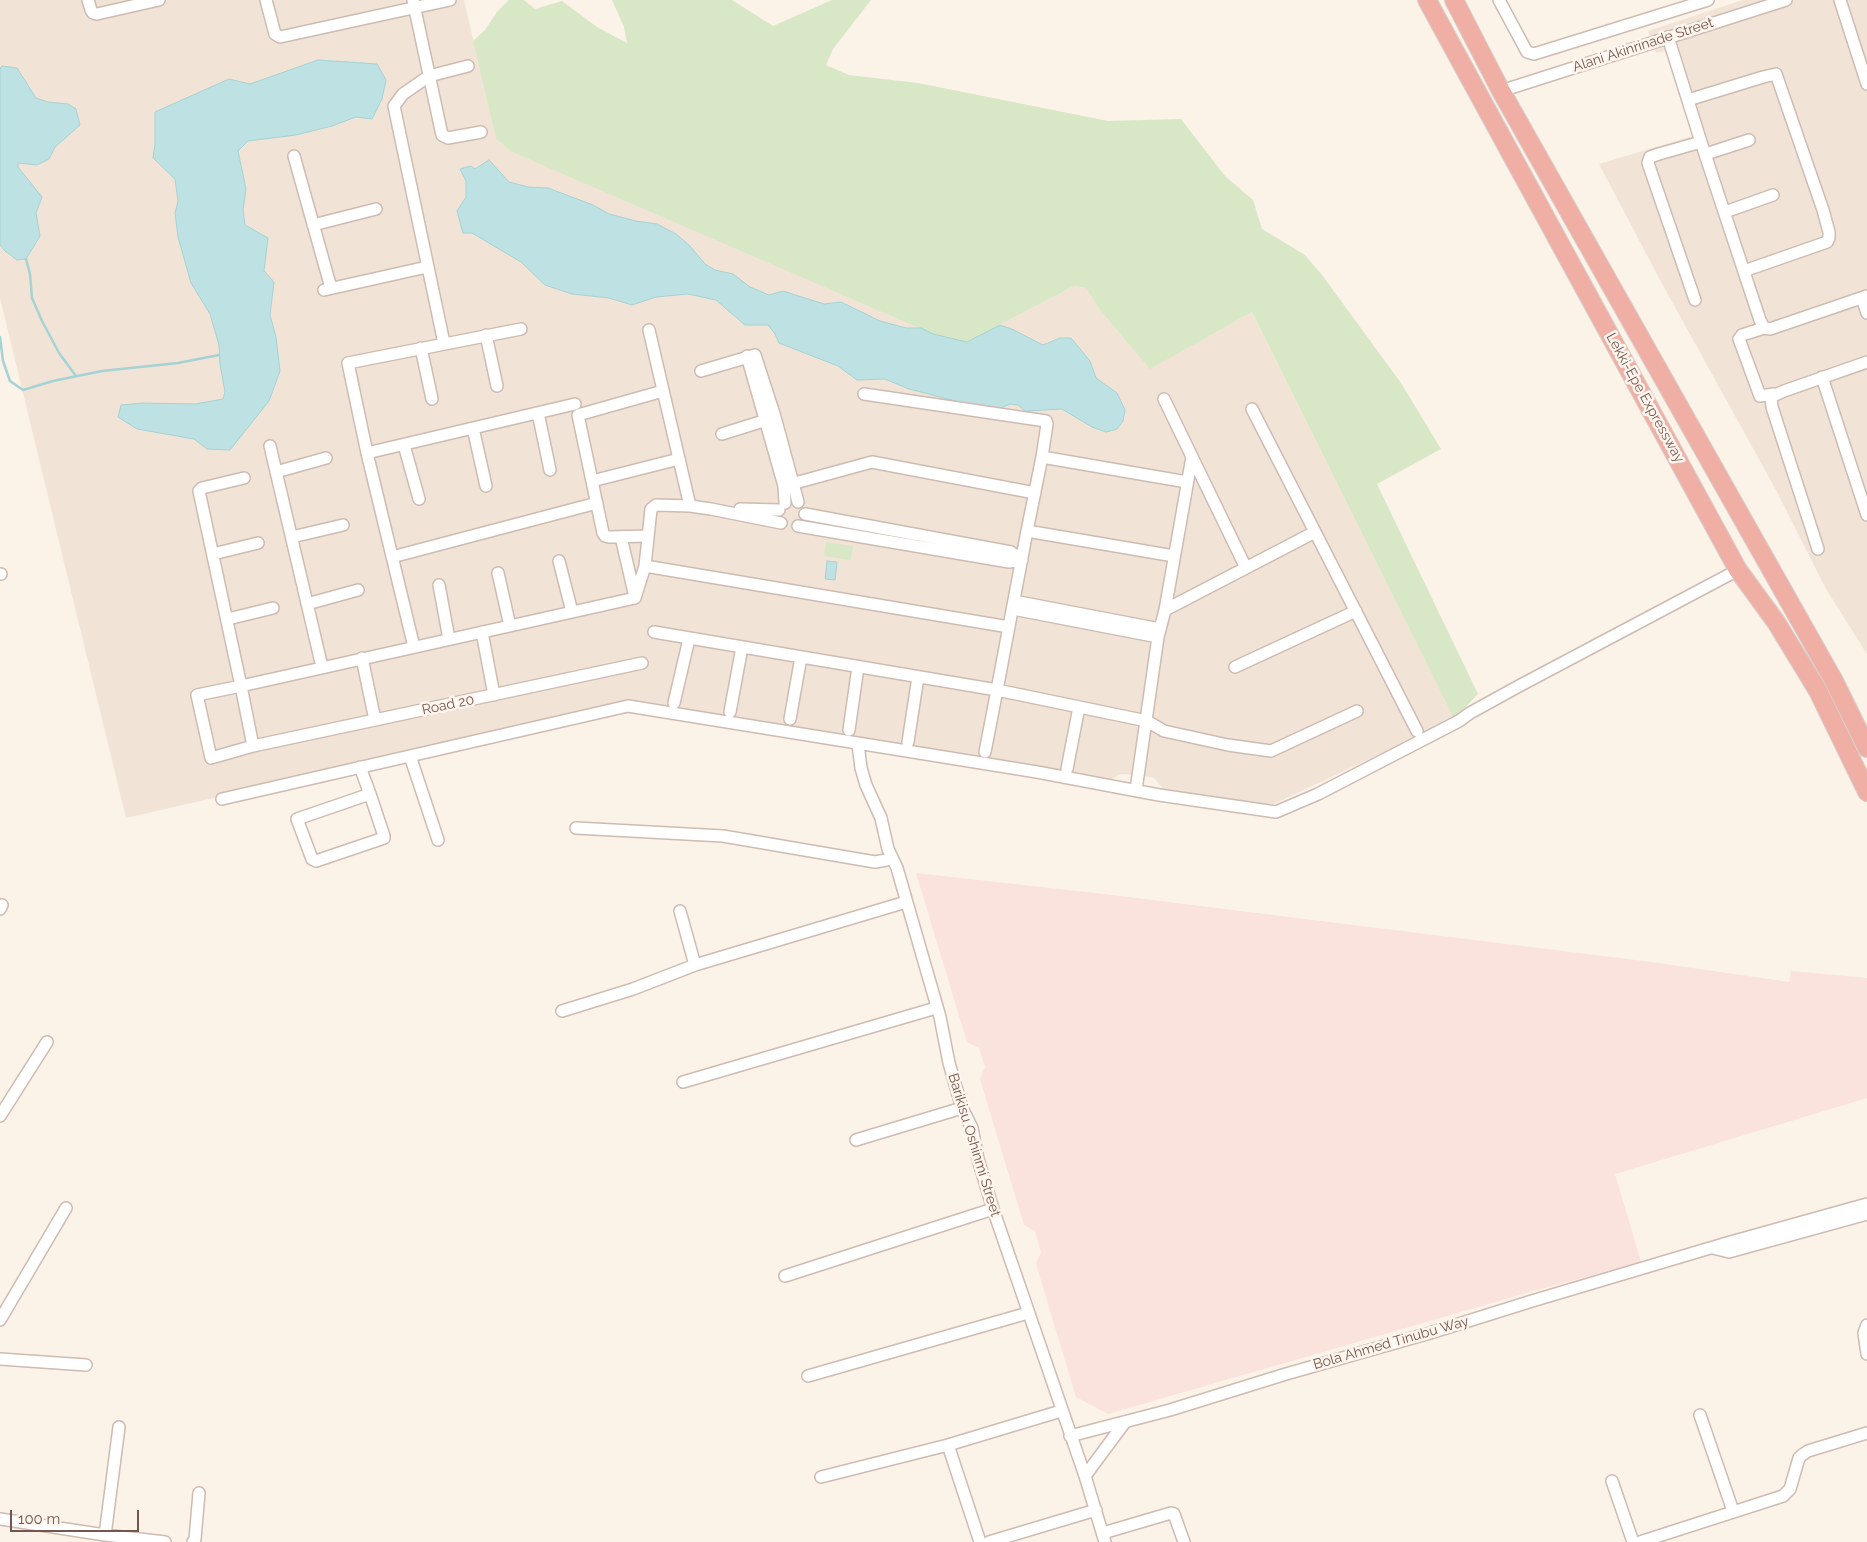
<!DOCTYPE html>
<html>
<head>
<meta charset="utf-8">
<style>
  body { margin:0 }
  #map { position:relative; width:1867px; height:1542px; overflow:hidden; background:#fbf2e8; font-family:Raleway,sans-serif }
  canvas { display:block }
  .scale { position:absolute; left:10px; top:1510px; width:129px; height:22px; box-sizing:border-box; border:2px solid #73574e; border-top:0; padding-left:6px; font-size:15px; line-height:18px; white-space:nowrap; color:#73574e; -webkit-text-stroke:4px #fef6ee; paint-order:stroke }
</style>
</head>
<body>
<div id="map">
<canvas width="1867" height="1542"></canvas>
<div class="scale">100 m</div>
</div>
<script>
const ctx = document.querySelector('canvas').getContext('2d');
ctx.lineJoin = 'round';
function paint(path, color) { ctx.fillStyle = color; ctx.fill(path, 'evenodd'); }
const shape = rows => new Path2D(rows.map(r => 'M' + r).join(''));
function stroke(path, color, width, dash) { ctx.strokeStyle = color; ctx.lineWidth = width; ctx.lineCap = dash ? 'butt' : 'round'; ctx.setLineDash(dash || []); ctx.stroke(path); }
function write(font, color, halo, rows, align = 'center') {
  ctx.font = font + ' Raleway,sans-serif'; ctx.lineWidth = 5; ctx.setLineDash([]); ctx.textBaseline = 'middle'; ctx.strokeStyle = halo; ctx.fillStyle = color; for (const [text, x, y, turn = 0] of rows) {
    ctx.save(); ctx.translate(x, y); ctx.rotate((+turn || 0) * Math.PI / 180); ctx.textAlign = isNaN(turn) ? turn : align; if (halo) ctx.strokeText(text, 0, 0); ctx.fillText(text, 0, 0); ctx.restore();
  }
}
paint(shape([
  [0,0,464,0,496,139,512,152,967,342,1074,286,1086,288,1100,310,1150,368,1252,312,1454,719,1274,804,1258,804,1164,790,1154,778,1139,775,1121,774,1110,780,628,703,126,818,0,298],
  [1743,0,1867,0,1867,654,1826,589,1776,490,1660,280,1599,164,1693,136,1665,51,1656,53,1648,31]
]), '#f2e3d7');
paint(shape([
  [916,873,1104,894,1651,962,1789,982,1791,971,1867,978,1867,1098,1615,1174,1641,1262,1530,1292,1108,1414,1076,1397,1036,1264,1041,1252,1035,1231,1024,1225,980,1079,985,1067,979,1048,967,1042]
]), '#fae2dd');
paint(shape([
  [509,0,524,0,535,9,562,1,597,27,627,43,624,27,612,0,732,0,773,26,832,0,871,0,833,49,826,65,849,75,918,83,1108,121,1181,119,1225,176,1253,200,1262,229,1305,255,1322,275,1401,383,1441,449,1377,484,1478,694,1454,719,1252,312,1150,369,1100,310,1086,288,1074,286,967,342,933,334,512,152,496,139,473,41,485,30,497,12],
  [826,542,853,546,851,560,824,556]
]), '#d8e8c7');
const water = shape([
  [318,60,377,64,386,80,382,99,372,119,356,117,332,126,296,135,248,141,238,151,246,189,243,210,245,225,268,238,264,271,274,282,270,315,276,337,280,371,269,401,230,450,207,449,194,439,137,429,118,417,121,405,143,403,195,404,223,399,225,392,220,364,219,345,210,314,191,283,178,237,175,213,178,201,175,179,153,158,155,144,155,112,229,79,250,84,318,60],
  [2,66,17,68,36,98,48,102,68,104,76,109,80,125,55,147,49,159,37,165,18,163,18,167,42,197,36,213,40,236,26,259,17,260,5,251,0,245,0,68,2,66],
  [489,160,509,182,528,187,548,188,593,205,609,214,636,221,657,224,676,234,689,245,705,264,715,270,733,274,750,287,769,295,783,291,824,304,841,302,880,321,906,328,921,328,933,334,967,342,1000,325,1014,330,1043,345,1060,338,1071,338,1090,361,1096,378,1117,393,1125,410,1123,421,1117,429,1106,432,1092,427,1062,409,1025,411,1018,405,1010,404,994,411,909,389,885,379,857,380,838,366,779,343,775,334,768,325,745,325,716,300,688,294,656,297,632,305,609,298,572,294,545,285,521,262,472,233,463,233,457,211,466,197,466,181,460,169,471,166,475,169,489,160],
  [827,561,837,562,835,580,825,579,827,561]
]);
paint(water, '#bee2e3');
stroke(water, '#a5d3d4', 1);
stroke(shape([
  [26,259,30,274,32,298,42,321,59,353,76,376],
  [0,337,3,361,10,381,23,390,53,381,102,371,178,363,219,355]
]), '#a5d3d4', 2.5);
const minor = shape([
  [88,0,91,10,93,13,97,14,159,0],
  [266,0,275,34,280,37,450,0],
  [413,0,442,135,448,138,481,132],
  [1499,0,1527,52,1534,54,1708,0],
  [1840,0,1867,84],
  [1668,37,1701,142,1760,320,1764,328,1770,329,1867,296],
  [1501,91,1786,0],
  [1688,100,1763,77,1776,74,1823,210,1829,232,1829,238,1827,242,1744,271],
  [1706,154,1749,140],
  [294,156,331,288],
  [1725,212,1773,195],
  [313,225,376,209],
  [324,290,427,267],
  [1862,298,1867,313],
  [1695,300,1648,163,1650,157,1659,154,1701,142],
  [1764,328,1742,335,1739,339,1760,396,1774,394],
  [649,330,690,506],
  [486,335,497,386],
  [444,343,394,106,403,94,429,76,468,66],
  [421,348,432,399],
  [747,356,784,486,785,503],
  [701,371,755,355,775,417,798,502],
  [1822,377,1867,515],
  [864,394,1046,421,1047,424,1042,457,1027,531,1174,556],
  [1164,399,1246,568],
  [1252,409,1417,731],
  [538,413,550,470],
  [473,428,486,486],
  [722,434,773,418],
  [404,445,419,499],
  [270,446,322,667],
  [367,453,575,404],
  [1042,457,1187,482],
  [276,472,326,458],
  [244,478,202,488,199,491,241,686,197,695,211,758,253,746,642,663],
  [592,481,679,459],
  [784,486,872,462,1035,493],
  [740,509,779,510],
  [805,514,1011,552,1022,560],
  [798,526,1009,562,1022,560],
  [1027,531,997,690,1147,721,1164,731,1228,745,1271,751,1357,711],
  [648,536,609,537,605,536,603,533,578,415,663,391],
  [292,537,343,525],
  [621,537,635,597],
  [1818,549,1772,407,1771,397,1784,391,1867,362],
  [213,554,258,543],
  [392,557,597,503],
  [559,561,572,612],
  [645,566,651,509,656,505,690,506,711,509,781,523],
  [498,573,510,626],
  [0,574,1,574],
  [439,585,449,639],
  [1014,601,1160,629],
  [307,604,358,590],
  [1013,609,1158,637],
  [1165,610,1192,457],
  [228,619,273,608],
  [482,632,494,695],
  [654,632,997,690,985,752],
  [414,647,367,453,348,363,521,329],
  [362,658,375,720],
  [1235,667,1356,611],
  [674,703,689,639],
  [730,712,742,647],
  [790,719,801,657],
  [849,730,858,667],
  [908,742,918,677],
  [858,744,861,768,866,785,881,818,888,849,897,868,940,1017,949,1063,962,1108,972,1128,978,1159,993,1209,1085,1476,1105,1542],
  [253,746,241,686,635,598,645,566,1009,627],
  [410,756,438,840],
  [360,767,370,794,384,836,384,838,316,861,312,859,297,819,370,794],
  [1067,769,1079,707],
  [1136,790,1158,637,1165,610,1315,532],
  [222,799,628,706,1037,772,1159,795,1276,812,1318,794,1459,721,1470,713,1519,686,1738,570],
  [576,828,723,836,875,862,892,859],
  [0,909,2,905],
  [680,911,695,965],
  [562,1011,633,989,695,965,906,902],
  [683,1082,936,1008],
  [0,1116,47,1042],
  [856,1140,962,1108],
  [1713,1248,1729,1252,1867,1214],
  [785,1276,993,1209],
  [0,1320,66,1208],
  [1867,1325,1864,1333,1867,1354],
  [0,1359,86,1365],
  [808,1376,1028,1313],
  [1700,1415,1733,1511],
  [1070,1436,1170,1410,1286,1374,1430,1333,1532,1301,1727,1243,1867,1204],
  [948,1445,980,1542],
  [1085,1476,1125,1422],
  [821,1477,948,1445,1061,1411],
  [1612,1481,1633,1542],
  [0,1519,105,1535,165,1542],
  [1103,1533,1171,1513,1174,1514,1184,1542],
  [105,1535,119,1427],
  [193,1542,195,1539,199,1493],
  [989,1542,1096,1510],
  [1640,1542,1783,1496,1790,1489,1799,1458,1802,1455,1808,1451,1867,1433]
]);
const highway = shape([
  [1427,0,1738,570,1776,622,1818,691,1867,792],
  [1454,0,1501,91,1834,681,1867,748]
]);
stroke(minor, '#cebbb2', 14);
stroke(highway, '#d8d0cd', 20);
stroke(minor, '#fff', 11);
stroke(highway, '#f0afa4', 18);
write('14px', '#73574e', '#fef6ee', [
  ["Alani Akinrinade Street",1643,45,-18],
  ["Lekki-Epe Expressway",1645,398,61],
  ["Road 20",448,705,-12],
  ["Barikisu Oshinmi Street",974,1145,73],
  ["Bola Ahmed Tinubu Way",1391,1343,-16]
]);
</script>
</body>
</html>
